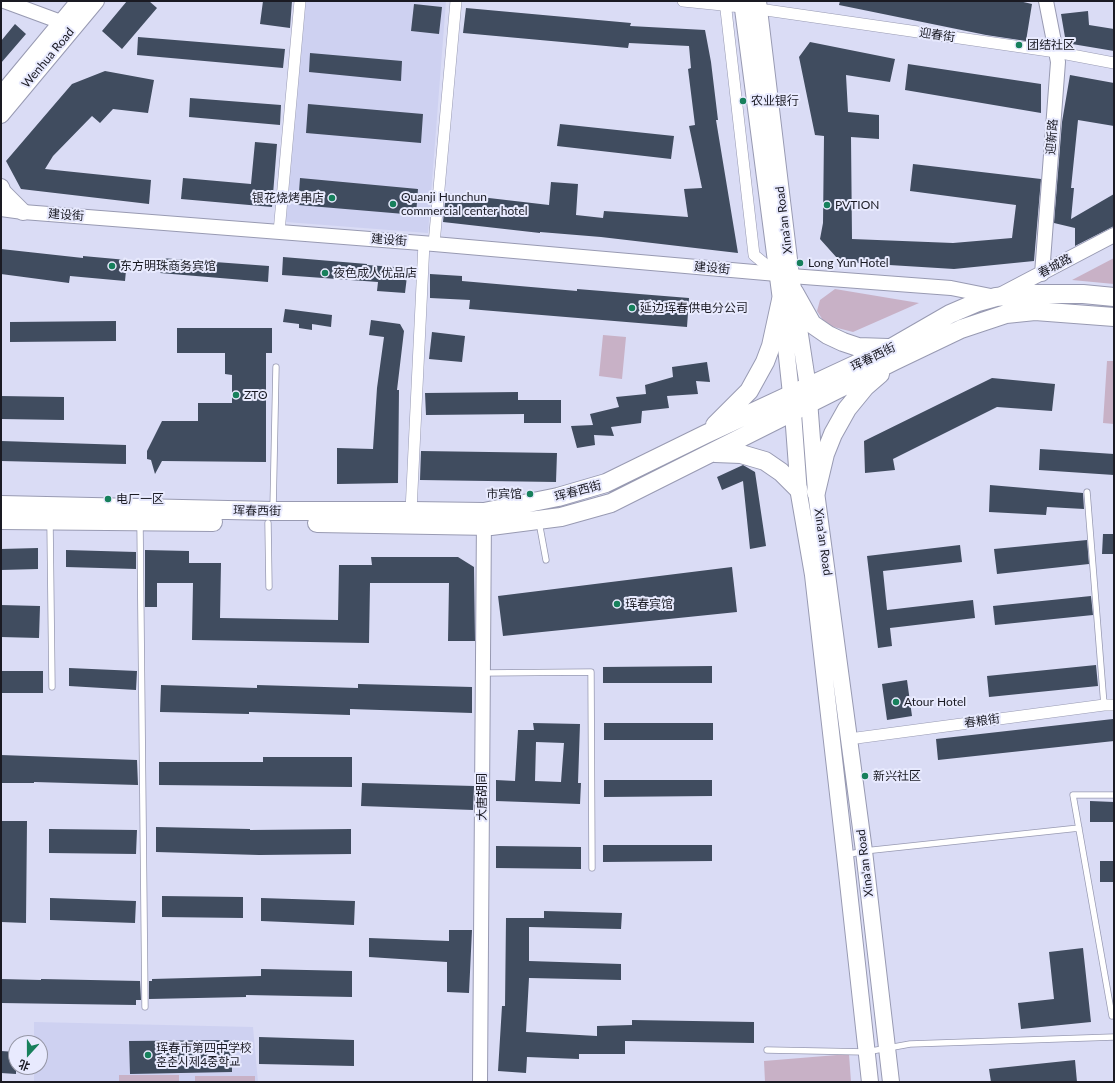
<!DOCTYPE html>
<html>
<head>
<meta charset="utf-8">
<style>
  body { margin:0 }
  #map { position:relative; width:1115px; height:1083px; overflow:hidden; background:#dadcf5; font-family:Lato,"Noto Sans SC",sans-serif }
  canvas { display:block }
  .frame { position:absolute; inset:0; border:2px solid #1a1a23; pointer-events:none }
  .north { position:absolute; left:8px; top:1035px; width:40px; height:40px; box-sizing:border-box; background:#e8eafe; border:1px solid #9697a6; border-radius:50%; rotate:201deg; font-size:11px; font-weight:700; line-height:16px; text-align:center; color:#1a1a23 }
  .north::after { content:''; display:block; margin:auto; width:14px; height:18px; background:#17805c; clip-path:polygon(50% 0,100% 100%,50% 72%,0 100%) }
</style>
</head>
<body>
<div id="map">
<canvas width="1115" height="1083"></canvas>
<div class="frame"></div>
<div class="north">北</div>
</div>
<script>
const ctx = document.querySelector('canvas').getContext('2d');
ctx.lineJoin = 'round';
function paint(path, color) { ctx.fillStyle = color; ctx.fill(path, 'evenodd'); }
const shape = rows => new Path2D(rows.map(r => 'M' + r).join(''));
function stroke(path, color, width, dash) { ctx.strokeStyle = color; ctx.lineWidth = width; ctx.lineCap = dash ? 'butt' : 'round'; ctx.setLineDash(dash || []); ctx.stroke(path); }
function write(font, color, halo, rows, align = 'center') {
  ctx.font = font + ' Lato,"Noto Sans SC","Noto Sans KR",sans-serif'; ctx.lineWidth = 4; ctx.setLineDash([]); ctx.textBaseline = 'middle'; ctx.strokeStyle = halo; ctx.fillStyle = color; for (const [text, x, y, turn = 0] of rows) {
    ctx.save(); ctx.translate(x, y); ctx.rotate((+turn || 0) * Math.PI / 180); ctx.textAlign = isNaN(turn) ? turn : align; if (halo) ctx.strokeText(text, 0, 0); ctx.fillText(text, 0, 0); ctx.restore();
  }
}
paint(shape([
  [306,1,446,1,428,233,286,222],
  [34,1022,253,1027,258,1082,34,1082,34,1067,40,1067,40,1043,34,1043]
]), '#ced1f1');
paint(shape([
  [1114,258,1114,284,1072,280],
  [835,289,919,303,853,332,826,325,817,311,820,300],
  [603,335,626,337,622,379,599,376],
  [1107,361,1114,361,1114,424,1103,423],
  [849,1054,851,1082,765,1082,764,1061],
  [119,1075,179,1075,179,1082,119,1082],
  [195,1076,255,1076,255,1082,195,1082]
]), '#c8b1c6');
paint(shape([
  [127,1,149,1,157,8,122,49,102,31],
  [263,1,292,1,290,28,260,24],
  [840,1,1019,1,1032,4,1026,41,986,35,839,5],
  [414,4,442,7,439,34,411,31],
  [466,8,631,23,630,26,705,30,711,62,718,120,716,120,738,253,601,237,540,232,540,233,443,222,446,193,549,205,551,182,578,184,576,215,603,218,604,211,688,217,684,189,702,188,689,126,695,125,688,69,691,68,689,46,629,43,628,48,463,33],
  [1088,11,1089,25,1114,29,1114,51,1066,43,1061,14],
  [15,24,26,34,1,63,1,41],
  [138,37,285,49,283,68,137,55],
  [810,42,895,59,890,82,846,75,848,112,879,115,879,139,851,137,852,239,953,243,1012,238,1016,205,910,191,913,164,1041,179,1034,261,954,269,857,263,837,258,820,239,823,223,824,136,815,135,799,57],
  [310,53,402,61,401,81,309,72],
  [908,64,1041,84,1041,113,905,90],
  [105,71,154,80,148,113,113,109,100,123,92,116,53,156,45,169,151,180,149,204,21,189,6,161,72,84],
  [1070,75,1114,83,1114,126,1078,120,1071,188,1074,188,1071,219,1114,194,1114,226,1075,246,1075,228,1054,223,1062,122],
  [190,98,281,105,280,125,189,117],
  [308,104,423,114,421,143,306,133],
  [560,124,674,136,671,159,557,146],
  [255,142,277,144,272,207,181,199,183,178,251,184],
  [300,178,418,189,416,215,298,205],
  [1,249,83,258,83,256,127,260,125,281,70,276,69,283,1,274],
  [283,257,367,264,367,265,408,268,405,293,377,291,378,282,282,275],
  [161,258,269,266,268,282,160,273],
  [430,274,462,276,462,281,577,291,577,289,689,298,687,327,469,309,470,300,430,298],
  [285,309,332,315,331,327,312,324,312,330,299,328,299,324,283,322],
  [371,320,400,324,404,331,397,390,399,390,398,483,337,484,337,448,373,449,377,388,384,337,369,335],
  [116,321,116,341,10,342,10,322],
  [177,328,272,328,272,353,266,353,266,462,162,461,155,474,151,460,147,459,147,451,162,421,198,421,198,403,232,403,232,375,225,374,225,353,177,353],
  [432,332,465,336,462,362,429,359],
  [707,362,710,382,696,381,698,394,667,396,669,408,642,411,641,423,611,427,614,436,594,435,595,445,577,448,571,426,593,425,590,414,619,407,616,397,646,394,645,385,673,377,672,367],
  [992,378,1055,384,1052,411,997,407,893,459,895,470,865,473,864,441],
  [518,392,518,400,561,400,561,423,524,423,524,414,426,415,425,393],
  [1,396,64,397,64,420,1,419],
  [1,441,126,445,126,464,1,461],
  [1040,449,1114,454,1114,475,1039,470],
  [421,451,557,453,556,482,420,480],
  [743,465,755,472,766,546,750,549,743,481,722,490,717,477],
  [990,485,1083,493,1084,509,1047,507,1046,515,989,512],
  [1103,534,1114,534,1114,554,1102,554],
  [1087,540,1089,564,997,574,994,549],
  [960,545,962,562,883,571,887,610,973,600,975,618,890,628,892,646,878,648,867,556],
  [38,548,38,569,1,570,1,549],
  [66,550,136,552,136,569,66,567],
  [145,550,189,551,189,563,221,563,220,618,338,620,339,565,372,565,371,557,458,557,474,567,475,641,448,641,449,583,370,583,369,643,192,640,193,583,157,583,157,607,145,607],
  [732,567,737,612,503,636,498,596],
  [1091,596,1093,615,995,625,993,606],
  [1,605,40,606,39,638,1,637],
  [1096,665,1098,686,989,697,987,676],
  [712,666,712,683,603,683,603,667],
  [69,668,137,671,136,690,69,686],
  [1,671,43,671,43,693,1,693],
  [907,680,912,716,887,720,882,684],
  [358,684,472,687,472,713,350,709,350,715,249,712,249,714,160,712,161,685,257,688,257,685,358,688],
  [1113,719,1114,741,938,760,936,739],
  [533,723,580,724,578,783,581,783,580,804,496,801,496,780,515,781,518,730,534,730],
  [536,742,564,743,561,782,535,781],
  [604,723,713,723,713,740,604,740],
  [1,755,137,760,138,785,34,782,34,783,1,783],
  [263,757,352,757,352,787,159,785,159,762,263,762],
  [604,780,712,780,712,796,604,797],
  [362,783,474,786,473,810,361,806],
  [1090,801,1114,802,1114,822,1090,822],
  [1,821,27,821,26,923,1,922],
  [156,827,250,829,250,830,351,829,351,854,259,855,156,852],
  [49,829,137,830,136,854,49,853],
  [603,845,712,845,712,861,603,862],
  [496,846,581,847,581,869,496,868],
  [1100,861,1114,861,1114,882,1100,882],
  [162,896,243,897,243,918,162,917],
  [50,898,136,901,135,923,50,920],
  [261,898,355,901,354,925,261,921],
  [544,911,622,913,621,929,529,927,529,961,621,964,621,980,529,978,526,1032,597,1036,597,1026,632,1025,632,1020,754,1022,754,1043,625,1041,625,1054,579,1054,579,1059,527,1057,526,1073,498,1071,502,1006,505,1006,506,918,544,918],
  [449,930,472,930,469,993,447,992,447,962,369,957,369,938,449,941],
  [1083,948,1091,1022,1021,1029,1018,1003,1054,999,1049,952],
  [261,969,352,971,352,997,246,995,246,997,149,999,149,981,152,981,152,979,261,976],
  [1,979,41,980,41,979,140,981,141,1000,136,1000,136,1005,1,1003],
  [259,1037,354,1040,354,1066,259,1064],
  [232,1040,232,1072,130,1074,129,1041],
  [1,1051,16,1052,16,1074,1,1073],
  [1075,1060,1077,1082,991,1082,989,1069]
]), '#404c5f');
const service = shape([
  [1087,492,1104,705],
  [273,509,276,367],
  [539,522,546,560],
  [50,523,52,687],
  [268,523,269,587],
  [140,524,145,1007],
  [483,673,591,672,592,868],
  [846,855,864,851,1079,828],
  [1112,1016,1073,795,1114,795],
  [767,1050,866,1052,910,1044,1114,1037]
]);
const minor = shape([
  [683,1,742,7],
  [725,1,754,255,777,274],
  [759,9,1056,52,1114,63],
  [279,232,300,1],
  [434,244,456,1],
  [411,511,424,243],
  [849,739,1104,705,1114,705]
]);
const tertiary = shape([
  [4,1,61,22,70,29],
  [1,209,23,212,434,244,777,274],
  [1042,274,1058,62,1046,1],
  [791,276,951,288,996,297,1114,235],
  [480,1082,484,516]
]);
const secondary = shape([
  [742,1,781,300,793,413,799,494,813,575,845,855,870,1082],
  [758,1,791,276,808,387,816,492,864,851,891,1082],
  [1,95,79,1],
  [1,115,96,1],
  [1,187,3,192,23,212]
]);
const primary = shape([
  [794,292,812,324,828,335,843,342,858,347,888,348],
  [715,425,749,391,765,362,771,346,781,300],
  [715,453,741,454,765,461,781,472,798,489],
  [816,492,825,454,833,434,847,409,865,387,880,374],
  [1,505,273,511,411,511,484,512,558,497,606,483,706,434,891,348,950,314,978,302,996,297,1026,294,1083,294,1114,297],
  [1,520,213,522],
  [317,523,491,526,561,517,611,503,894,361,961,329,1006,314,1035,311,1114,317]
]);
stroke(service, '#989ab2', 7);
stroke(minor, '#989ab2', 12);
stroke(tertiary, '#989ab2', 16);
stroke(secondary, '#989ab2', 18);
stroke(primary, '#989ab2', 20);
stroke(service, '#fff', 5.5);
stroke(minor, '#fff', 11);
stroke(tertiary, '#fff', 14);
stroke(secondary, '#fff', 16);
stroke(primary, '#fff', 18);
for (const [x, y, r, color] of [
  [1019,45,4,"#17805c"],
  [743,101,4,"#17805c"],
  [332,198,4,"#17805c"],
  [393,204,4,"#17805c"],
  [827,205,4,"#17805c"],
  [800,263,4,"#17805c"],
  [112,266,4,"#17805c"],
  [325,273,4,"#17805c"],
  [632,308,4,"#17805c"],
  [236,395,4,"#17805c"],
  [530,494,4,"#17805c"],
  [108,499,4,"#17805c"],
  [617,604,4,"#17805c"],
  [896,702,4,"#17805c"],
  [865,776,4,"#17805c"],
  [148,1055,4,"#17805c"]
]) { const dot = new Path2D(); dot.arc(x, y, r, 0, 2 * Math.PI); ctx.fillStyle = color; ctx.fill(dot); stroke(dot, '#e8eafe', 1.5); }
write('12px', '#1a1a23', '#e8eafe', [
  ["迎春街",937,35,8],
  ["Wenhua Road",48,58,-50],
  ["迎新路",1052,137,-86],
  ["建设街",66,215,4],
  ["Xina'an Road",784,220,-97],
  ["建设街",389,240,4],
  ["春城路",1055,266,-28],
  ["建设街",712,268,5],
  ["珲春西街",873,357,-26],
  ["珲春西街",578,491,-15],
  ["珲春西街",257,511,1],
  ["Xina'an Road",823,542,82],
  ["春粮街",982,721,-8],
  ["大唐胡同",482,797,-90],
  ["Xina'an Road",865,863,-97]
]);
write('12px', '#1a1a23', '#e8eafe', [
  ["团结社区",1027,45],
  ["农业银行",751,101],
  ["Quanji Hunchun",401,197],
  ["commercial center hotel",401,211],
  ["银花烧烤串店",324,198,"right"],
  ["PVTION",835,205],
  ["Long Yun Hotel",808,263],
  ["东方明珠商务宾馆",120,266],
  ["夜色成人优品店",333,273],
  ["延边珲春供电分公司",640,308],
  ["ZTO",244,395],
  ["市宾馆",522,494,"right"],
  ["电厂一区",116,499],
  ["珲春宾馆",625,604],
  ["Atour Hotel",904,702],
  ["新兴社区",873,776],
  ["珲春市第四中学校",156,1048],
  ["훈춘시제4중학교",156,1062]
], 'left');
</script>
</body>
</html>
